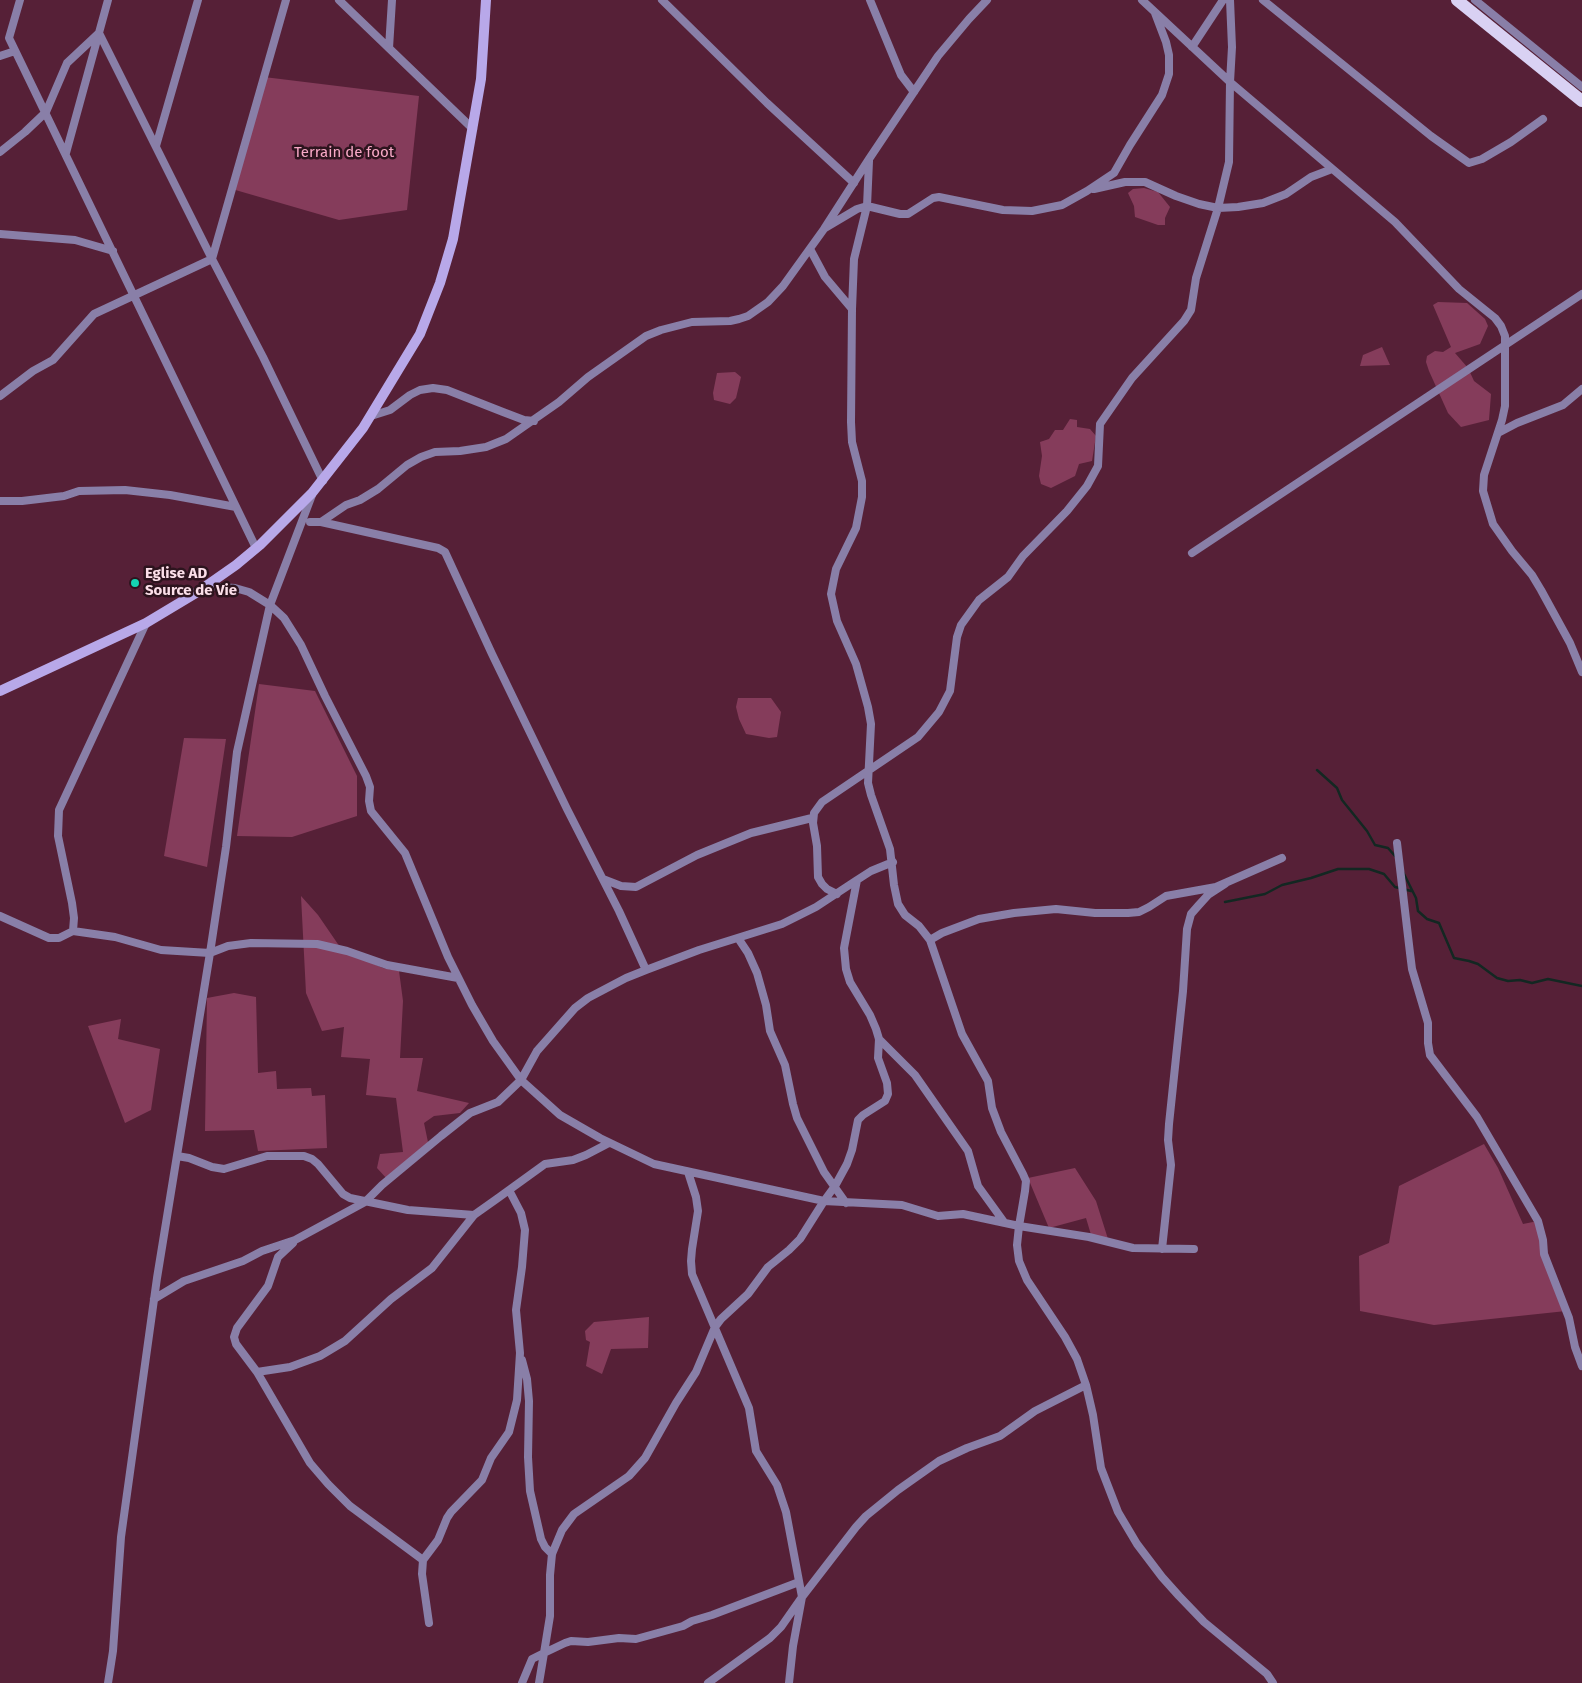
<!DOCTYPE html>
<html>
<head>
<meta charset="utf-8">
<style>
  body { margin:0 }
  canvas { display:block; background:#562037 }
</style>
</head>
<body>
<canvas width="1582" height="1683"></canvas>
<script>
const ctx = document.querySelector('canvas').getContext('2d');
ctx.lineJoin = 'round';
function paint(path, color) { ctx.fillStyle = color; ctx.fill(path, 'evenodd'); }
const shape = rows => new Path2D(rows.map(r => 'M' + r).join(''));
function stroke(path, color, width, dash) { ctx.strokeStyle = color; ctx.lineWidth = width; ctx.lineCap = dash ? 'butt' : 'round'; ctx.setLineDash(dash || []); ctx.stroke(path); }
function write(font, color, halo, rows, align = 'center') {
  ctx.font = font + ' "Fira Sans",sans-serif'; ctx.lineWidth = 5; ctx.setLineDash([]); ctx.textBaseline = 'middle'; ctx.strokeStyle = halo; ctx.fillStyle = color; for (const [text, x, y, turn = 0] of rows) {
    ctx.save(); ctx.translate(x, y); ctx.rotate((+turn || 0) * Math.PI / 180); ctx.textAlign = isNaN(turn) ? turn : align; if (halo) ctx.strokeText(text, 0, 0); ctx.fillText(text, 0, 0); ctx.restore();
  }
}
paint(shape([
  [264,77,419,96,407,210,339,220,232,189],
  [1144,188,1158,192,1170,207,1165,218,1165,225,1158,225,1135,217,1134,206,1128,193,1133,189],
  [1438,302,1467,303,1485,319,1488,326,1480,344,1455,353,1468,368,1474,381,1491,394,1489,420,1461,427,1448,413,1429,371,1426,362,1427,356,1435,351,1443,352,1451,347,1433,305],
  [1382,347,1390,365,1360,366,1363,355],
  [735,372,741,377,736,398,730,404,714,400,713,393,717,373],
  [1070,419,1077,420,1077,427,1090,429,1096,436,1092,461,1079,464,1075,476,1051,488,1041,484,1039,476,1042,456,1040,442,1049,439,1055,430,1063,430],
  [259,684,315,691,357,776,357,816,292,837,237,836],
  [738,698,771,698,781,712,777,737,769,738,746,734,739,719,736,707],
  [184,738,226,739,207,867,164,856],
  [301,896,318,915,342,950,383,968,399,971,403,1001,400,1058,423,1058,417,1091,469,1103,460,1113,434,1116,424,1123,429,1147,388,1180,377,1168,380,1154,403,1152,396,1098,366,1095,370,1059,341,1057,344,1027,322,1031,306,993],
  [234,993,256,997,258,1073,276,1071,277,1089,311,1088,312,1096,325,1095,327,1148,258,1151,254,1130,205,1131,207,998],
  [121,1019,118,1039,160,1049,151,1110,125,1123,88,1026],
  [1484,1144,1498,1168,1523,1224,1538,1221,1566,1311,1434,1325,1360,1311,1359,1256,1389,1243,1399,1186],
  [1075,1168,1096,1201,1108,1239,1092,1238,1086,1218,1049,1228,1028,1178],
  [649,1317,648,1348,611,1349,602,1374,586,1366,590,1342,586,1340,585,1331,594,1322]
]), '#853c5b');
stroke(shape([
  [1317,770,1337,788,1342,800,1367,831,1375,845,1388,848,1395,856],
  [1403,872,1416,898,1418,911,1427,919,1439,923,1454,958,1469,961,1478,964,1497,978,1508,981,1520,980,1532,983,1548,979,1582,986],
  [1225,902,1265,894,1282,885,1311,878,1338,869,1369,869,1384,874,1395,887,1411,891]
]), '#132722', 2.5);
stroke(shape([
  [20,0,9,38,256,548],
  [339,0,473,129],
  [662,0,767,103,854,183],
  [870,0,901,75,914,92],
  [1142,0,1230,82,1395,222,1459,289,1495,318,1501,326,1505,336,1505,406,1502,420,1484,475,1483,491,1493,524,1512,551,1532,575,1541,590,1570,643,1582,672],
  [1263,0,1431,136,1469,163,1482,159,1511,142,1543,119],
  [1475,0,1582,87],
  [1192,47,1223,0],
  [389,48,392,0],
  [0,56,15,51],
  [156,146,198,0],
  [0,152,25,132,46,112,67,63,99,33,212,259,263,357,323,481],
  [66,153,108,0],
  [1094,189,1125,182,1145,182,1176,196,1199,204,1218,208,1238,207,1263,203,1286,194,1311,177,1332,169],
  [825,228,857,209,867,206,900,214,908,214,933,198,939,197,1003,210,1032,211,1062,205,1087,191,1114,173,1130,145,1162,95,1169,74,1169,55,1166,42,1155,13],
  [0,234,75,240,113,251],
  [810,249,825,277,852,309,851,422,852,442,862,481,862,497,856,528,836,569,831,594,837,621,856,664,868,707,871,724,868,783,871,795,890,849,894,885,898,904,905,915,919,926,930,940,962,1034,988,1081,992,1108,1001,1132,1023,1174,1026,1181,1025,1191,1019,1226,1017,1245,1019,1261,1027,1280,1065,1337,1077,1359,1086,1385,1093,1415,1101,1468,1118,1512,1137,1544,1162,1577,1179,1596,1204,1622,1267,1674,1273,1683],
  [852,309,854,259,867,206,869,161],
  [0,396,33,371,53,360,94,314,212,259,286,0],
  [371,416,390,410,410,395,420,390,433,388,447,390,503,412,524,420,534,421],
  [1498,433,1517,423,1563,405,1582,389],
  [0,501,22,501,64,496,79,491,125,490,170,495,236,507],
  [310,522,321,522,346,505,360,500,378,489,407,465,421,457,435,452,460,451,486,447,506,439,559,402,588,377,646,336,661,330,692,322,730,321,739,319,748,316,768,302,783,286,824,229,869,159,938,56,969,19,987,0],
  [1192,553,1582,294],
  [206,586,235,588,249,592,270,605,284,618,301,645,325,696,366,776,370,787,369,801,371,811,405,853,448,957,472,1005,493,1041,521,1080,560,1115,600,1138,654,1164,824,1201,902,1205,938,1216,963,1214,1019,1226,1089,1237,1133,1248,1194,1249],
  [1397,843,1410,953,1412,969,1428,1023,1428,1043,1430,1055,1477,1117,1538,1221,1543,1240,1544,1254,1569,1318,1575,1347,1582,1366],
  [603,879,621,886,636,887,697,855,751,833,812,818],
  [837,894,827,889,822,884,818,877,817,846,813,823,814,813,822,802,918,737,939,712,950,691,957,637,961,625,979,600,1008,577,1023,556,1067,511,1087,486,1098,466,1100,424,1132,378,1184,321,1191,310,1196,278,1218,208,1229,162,1230,82,1232,47,1230,0],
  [0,916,49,938,59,938,73,931,115,937,161,950,210,953,228,946,251,943,317,944,347,951,387,965,458,978],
  [73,931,74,918,72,903,58,836,59,810,146,623],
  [738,938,748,953,757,973,766,1005,770,1031,785,1065,793,1104,797,1118,824,1172,846,1203],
  [930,940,942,933,979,919,1014,913,1056,909,1095,913,1128,913,1139,912,1149,907,1166,896,1216,887,1282,858],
  [646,970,699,950,782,924,816,907,857,880],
  [879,1039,915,1075,968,1151,978,1186,1004,1222],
  [177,1156,189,1158,212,1167,224,1169,267,1156,304,1156,312,1159,318,1164,343,1194,350,1198,408,1210,474,1215],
  [688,1172,696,1197,698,1211,692,1249,691,1261,692,1274,749,1408,756,1451,777,1485,786,1512,802,1597,793,1646,789,1683],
  [293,1243,278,1257,268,1286,237,1328,234,1337,236,1344,257,1372,310,1463,328,1484,350,1506,423,1560],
  [1162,1249,1171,1165,1168,1140,1169,1124,1183,991,1187,929,1191,914,1198,906,1208,895,1225,884],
  [154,1299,184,1281,243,1261,262,1251,295,1240,365,1202,382,1185,441,1136,470,1113,498,1102,521,1080,537,1051,575,1008,588,998,626,978,646,970,619,911,567,809,492,654,445,552,438,548,321,522],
  [522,1360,527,1379,529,1401,528,1457,530,1491,541,1539,545,1547,552,1554],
  [257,1372,290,1367,320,1356,345,1341,391,1299,432,1268,474,1215,498,1198,545,1164,573,1160,586,1155,609,1143],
  [429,1623,422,1574,423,1560,438,1540,447,1518,451,1512,482,1480,491,1458,509,1432,517,1400,520,1353,516,1310,522,1267,525,1230,521,1213,509,1190],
  [108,1683,113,1651,121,1537,157,1278,210,953,226,847,237,752,270,605,312,495],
  [522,1683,532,1659,544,1653,550,1616,550,1575,552,1554,562,1530,574,1514,629,1476,645,1458,676,1403,696,1372,715,1327,721,1319,748,1294,768,1267,789,1250,800,1239,824,1201,835,1186,847,1164,852,1150,858,1120,863,1115,885,1101,888,1094,887,1083,878,1058,879,1039,876,1029,870,1015,850,982,846,969,844,948,857,880,871,871,893,862],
  [539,1683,544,1653,565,1643,571,1641,588,1642,619,1638,636,1639,683,1626,692,1621,712,1615,799,1582],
  [708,1683,770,1638,781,1627,802,1597,856,1527,866,1516,898,1490,939,1461,967,1448,1000,1436,1035,1411,1086,1385]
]), '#897fa8', 8);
stroke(shape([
  [0,691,146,623,196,593,236,565,260,545,312,493,363,428,420,334,440,283,453,239,481,79,486,0]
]), '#b8a8e9', 10);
stroke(shape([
  [1457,0,1582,101]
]), '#d9d1f3', 12);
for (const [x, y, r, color] of [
  [135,583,5,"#14d5b3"]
]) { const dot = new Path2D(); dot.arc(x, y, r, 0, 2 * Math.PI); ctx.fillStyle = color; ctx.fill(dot); stroke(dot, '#2d141e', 2); }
write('15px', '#f9a9c7', '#2d141e', [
  ["Terrain de foot",344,153]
]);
write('bold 15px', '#fcdfe9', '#2d141e', [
  ["Eglise AD",145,574],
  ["Source de Vie",145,591]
], 'left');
</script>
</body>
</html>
